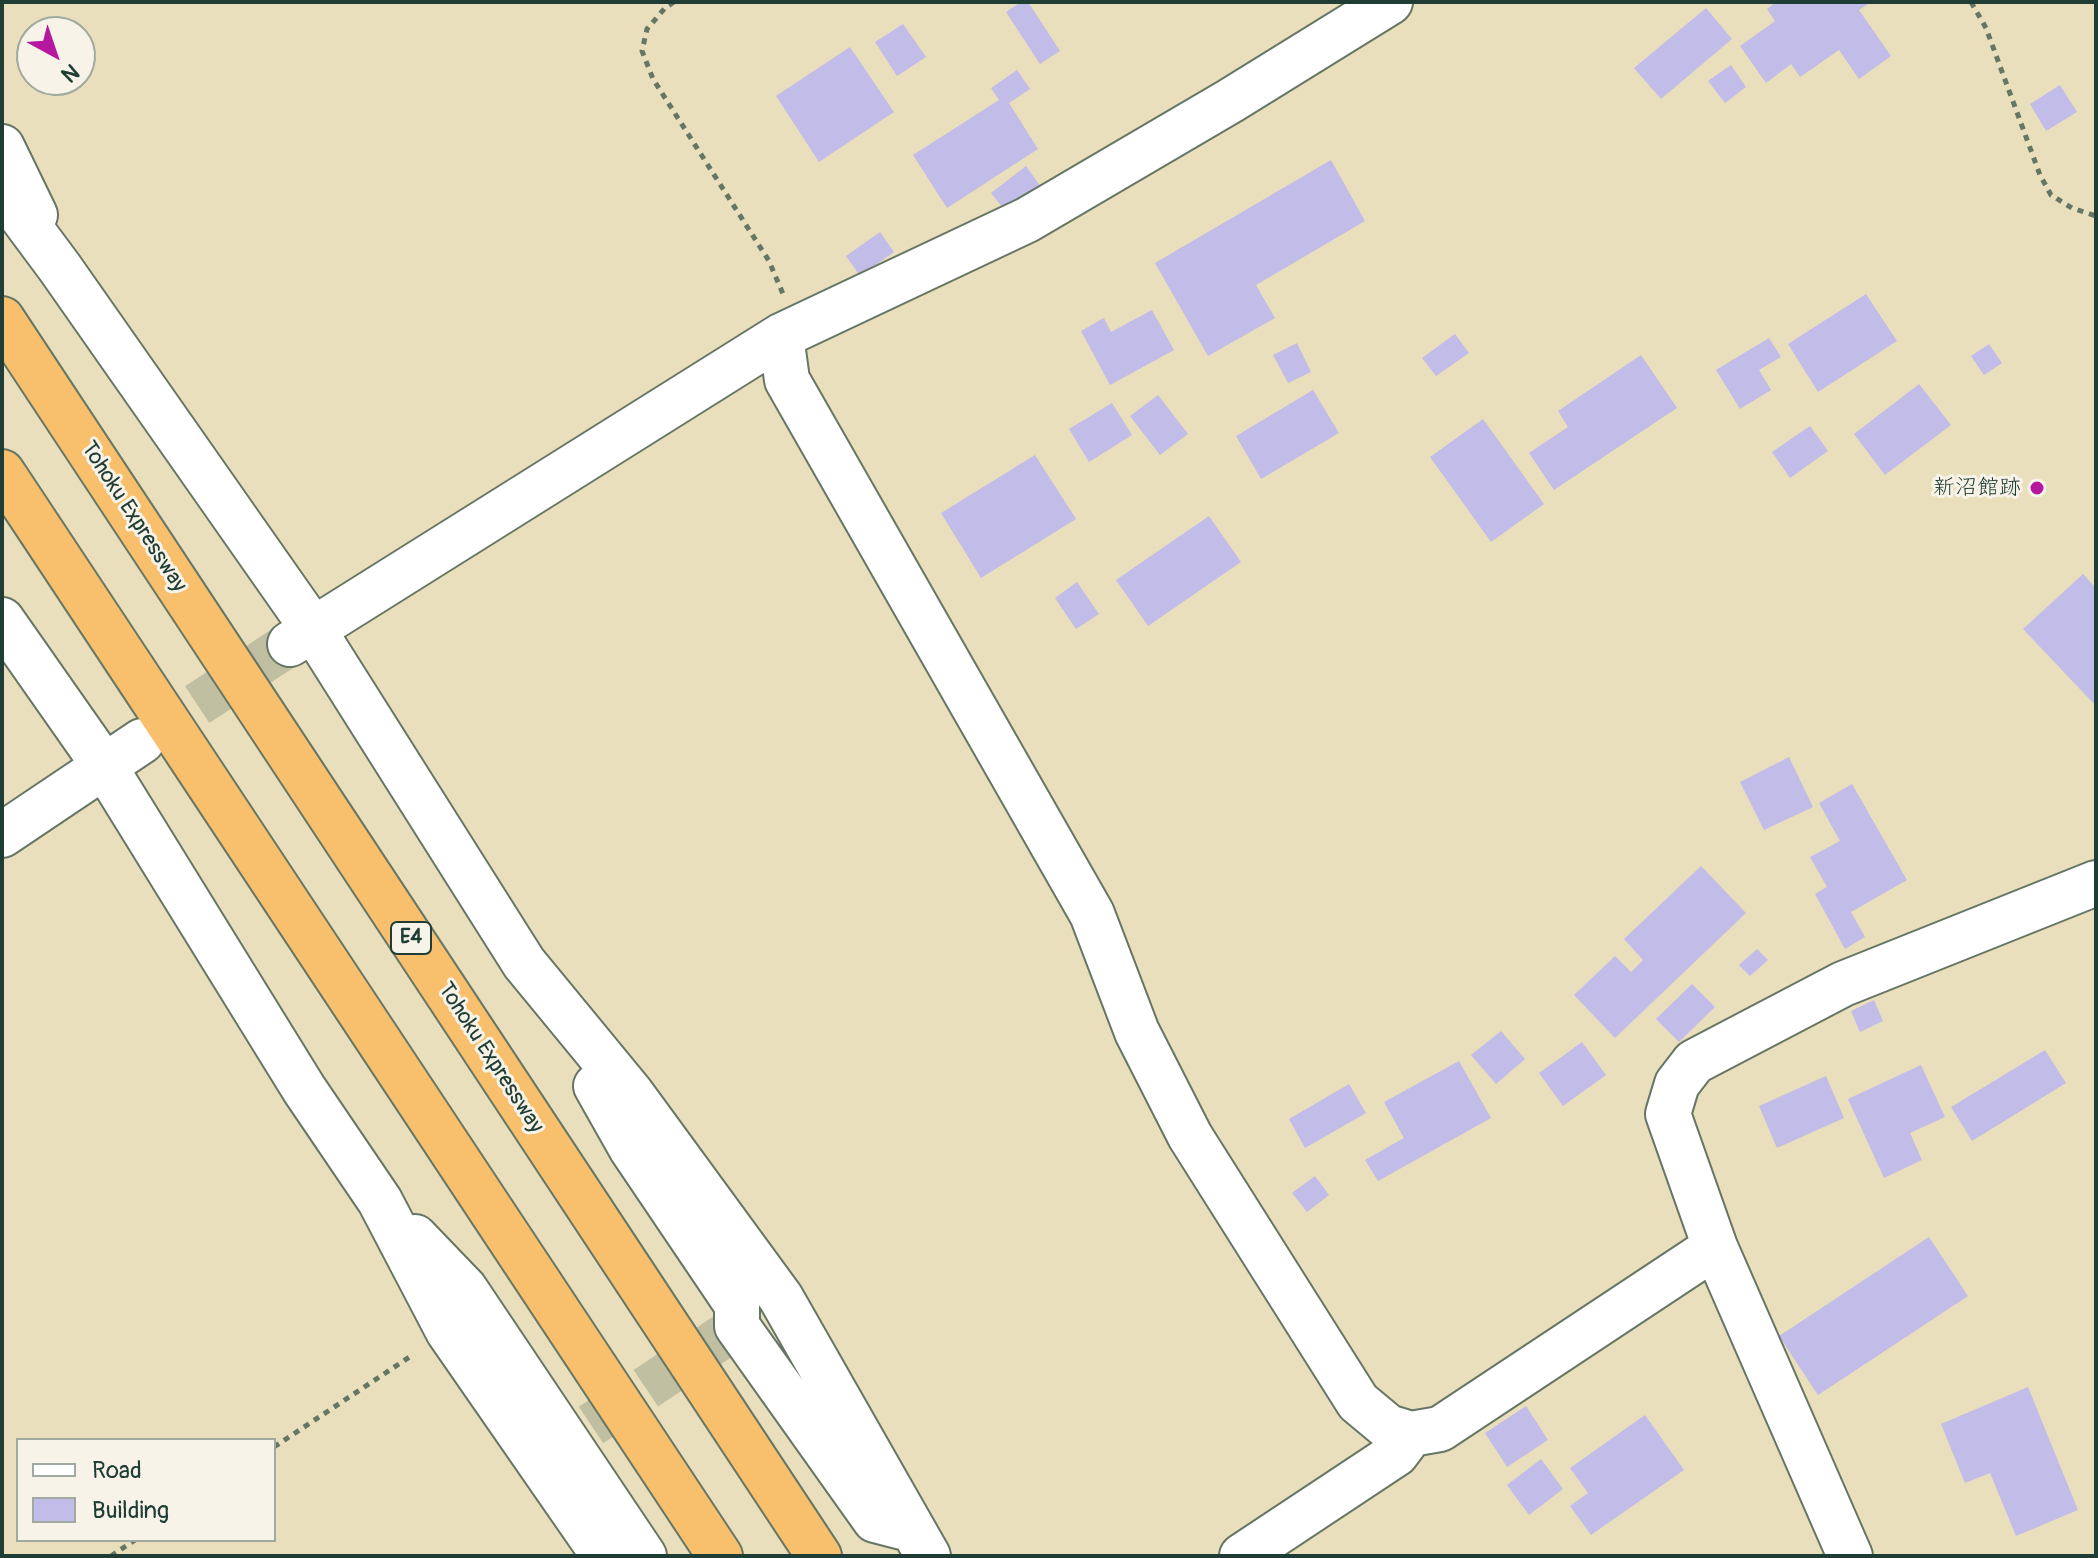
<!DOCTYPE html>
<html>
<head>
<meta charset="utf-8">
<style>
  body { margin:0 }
  #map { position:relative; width:2098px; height:1558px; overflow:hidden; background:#e9dfbc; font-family:Pangolin,sans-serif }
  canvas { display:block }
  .frame { position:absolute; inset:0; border:4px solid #1f3d34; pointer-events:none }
  .legend { position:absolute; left:16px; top:1438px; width:260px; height:104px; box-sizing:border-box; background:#f7f3e8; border:2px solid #a1aaa0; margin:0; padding:10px 14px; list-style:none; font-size:24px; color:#1f3d34 }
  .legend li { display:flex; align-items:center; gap:16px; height:40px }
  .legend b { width:40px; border:2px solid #a1aaa0 }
  .north { position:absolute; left:16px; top:16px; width:80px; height:80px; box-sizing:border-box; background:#f7f3e8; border:2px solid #a1aaa0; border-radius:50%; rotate:140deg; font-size:22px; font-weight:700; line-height:32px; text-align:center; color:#1f3d34 }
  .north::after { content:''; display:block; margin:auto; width:28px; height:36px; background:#b5179e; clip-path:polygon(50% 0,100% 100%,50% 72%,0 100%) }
</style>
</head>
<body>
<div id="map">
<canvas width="2098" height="1558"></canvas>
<div class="frame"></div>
<ul class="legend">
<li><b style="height:10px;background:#fff"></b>Road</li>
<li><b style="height:22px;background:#c1bce8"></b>Building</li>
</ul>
<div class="north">N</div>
</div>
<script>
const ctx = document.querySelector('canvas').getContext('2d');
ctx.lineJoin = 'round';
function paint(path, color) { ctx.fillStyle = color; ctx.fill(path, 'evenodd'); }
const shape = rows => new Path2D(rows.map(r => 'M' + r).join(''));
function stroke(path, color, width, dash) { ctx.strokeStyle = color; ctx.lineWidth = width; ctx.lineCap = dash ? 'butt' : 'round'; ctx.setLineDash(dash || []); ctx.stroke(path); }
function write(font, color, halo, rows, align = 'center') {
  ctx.font = font + ' Pangolin,"Klee One",sans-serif'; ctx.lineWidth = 6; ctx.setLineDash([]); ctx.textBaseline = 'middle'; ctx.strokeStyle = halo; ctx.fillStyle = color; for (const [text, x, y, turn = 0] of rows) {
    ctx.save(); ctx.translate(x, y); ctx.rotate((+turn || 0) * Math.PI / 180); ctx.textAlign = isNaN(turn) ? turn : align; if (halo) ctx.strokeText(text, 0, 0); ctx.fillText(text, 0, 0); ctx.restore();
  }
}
paint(shape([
  [1021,2,1028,2,1060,51,1040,64,1006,12],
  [1776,2,1871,2,1859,10,1891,56,1859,79,1839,50,1800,77,1791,64,1766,83,1740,46,1775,21,1767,9],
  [1706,8,1732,39,1661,99,1634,68],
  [903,24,926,57,897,76,875,42],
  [850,47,894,112,819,162,776,96],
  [1731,65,1746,87,1725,103,1708,81],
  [1017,70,1030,89,1009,103,1038,149,947,208,913,155,999,100,991,88],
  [2060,85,2077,112,2046,131,2030,104],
  [1331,160,1365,221,1256,285,1275,318,1208,356,1155,263],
  [1026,166,1041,187,1007,213,991,193],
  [880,232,894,252,860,276,846,256],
  [1866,294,1897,341,1818,392,1788,344],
  [1152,310,1174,350,1110,385,1081,331,1104,318,1111,332],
  [1455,334,1469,353,1436,376,1422,358],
  [1769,338,1781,357,1759,370,1771,390,1740,409,1716,370],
  [1297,343,1311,372,1288,383,1273,355],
  [1989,344,2002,363,1984,375,1971,356],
  [1641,355,1677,408,1554,490,1529,453,1568,427,1558,411],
  [1919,384,1951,425,1885,475,1854,434],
  [1313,390,1339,433,1261,479,1236,436],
  [1158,395,1188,434,1160,455,1130,416],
  [1112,403,1132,435,1089,462,1069,429],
  [1483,419,1544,504,1491,542,1430,457],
  [1810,426,1828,451,1790,478,1772,452],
  [1035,455,1076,519,981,578,941,513],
  [1209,516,1241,562,1148,626,1116,580],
  [2083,574,2096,588,2096,706,2023,629],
  [1077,582,1099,614,1076,629,1055,598],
  [1789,757,1813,807,1764,830,1740,782],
  [1852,784,1907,880,1851,912,1865,937,1845,949,1815,894,1827,887,1810,857,1840,841,1819,803],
  [1701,866,1746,913,1615,1038,1574,995,1615,956,1631,972,1643,960,1624,939],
  [1757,949,1768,960,1750,976,1739,965],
  [1692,984,1715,1007,1679,1042,1656,1019],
  [1874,1000,1883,1021,1860,1032,1851,1011],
  [1501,1031,1525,1059,1496,1084,1471,1055],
  [1582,1042,1606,1075,1563,1106,1539,1073],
  [2045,1050,2066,1083,1972,1141,1951,1107],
  [1459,1061,1491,1118,1378,1181,1365,1160,1404,1138,1384,1102],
  [1921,1065,1945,1117,1910,1133,1922,1160,1884,1178,1848,1099],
  [1826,1076,1844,1118,1777,1148,1759,1106],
  [1349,1084,1366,1113,1305,1148,1289,1119],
  [1315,1176,1329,1195,1307,1212,1292,1193],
  [1929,1237,1968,1296,1818,1395,1779,1336],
  [2028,1387,2078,1510,2016,1536,1990,1473,1965,1483,1941,1424],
  [1526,1406,1548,1440,1507,1467,1485,1433],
  [1645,1415,1684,1470,1591,1535,1570,1506,1588,1493,1570,1468],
  [1541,1459,1563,1489,1529,1515,1507,1485]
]), '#c1bce8');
stroke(shape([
  [142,741,288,645],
  [591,1425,725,1335]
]), '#c1bfa1', 44, [44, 22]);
const minor = shape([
  [2,147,35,215],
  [2,190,60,268,313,629,524,963,631,1093,781,1298,928,1556],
  [781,336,787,380,1092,914,1137,1032,1190,1136,1358,1402,1388,1427,1411,1434,1440,1429,1715,1247],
  [2,620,105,767,304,1089,380,1201,448,1331,604,1556],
  [290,644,781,336,1027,220,1230,101,1390,2],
  [2,835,142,741],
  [596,1086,631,1148,737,1305,737,1326,875,1520,902,1527],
  [415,1237,465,1289,644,1556],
  [1242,1556,1396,1454,1411,1434],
  [1850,1556,1715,1247,1668,1114,1677,1084,1694,1062,1843,984,2096,883]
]);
const highway = shape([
  [2,319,819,1556],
  [2,472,720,1556]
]);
stroke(minor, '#667664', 48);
stroke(highway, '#667664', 48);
stroke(shape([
  [674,2,665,8,647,29,642,51,653,79,769,261,783,294],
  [1971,2,1986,28,2040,175,2051,195,2072,208,2096,216],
  [274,1447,414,1354],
  [111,1556,135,1540]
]), '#667664', 5, [6, 6]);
stroke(minor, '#fff', 44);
stroke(highway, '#f8bf6c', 44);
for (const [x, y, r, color] of [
  [2037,488,8,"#b5179e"]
]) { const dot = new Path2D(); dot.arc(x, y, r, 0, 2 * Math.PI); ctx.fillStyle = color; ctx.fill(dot); stroke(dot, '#f7f3e8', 3); }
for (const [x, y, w] of [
  [411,938,40]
]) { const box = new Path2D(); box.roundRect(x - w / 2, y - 16, w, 32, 6); ctx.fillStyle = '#f7f3e8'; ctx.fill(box); stroke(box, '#1f3d34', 2); }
write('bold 20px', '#1f3d34', null, [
  ["E4",411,938]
]);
write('22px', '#1f3d34', '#f7f3e8', [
  ["新沼館跡",2021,488]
], 'right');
write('22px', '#1f3d34', '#f7f3e8', [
  ["Tohoku Expressway",133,517,57],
  ["Tohoku Expressway",490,1058,57]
]);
</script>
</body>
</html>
